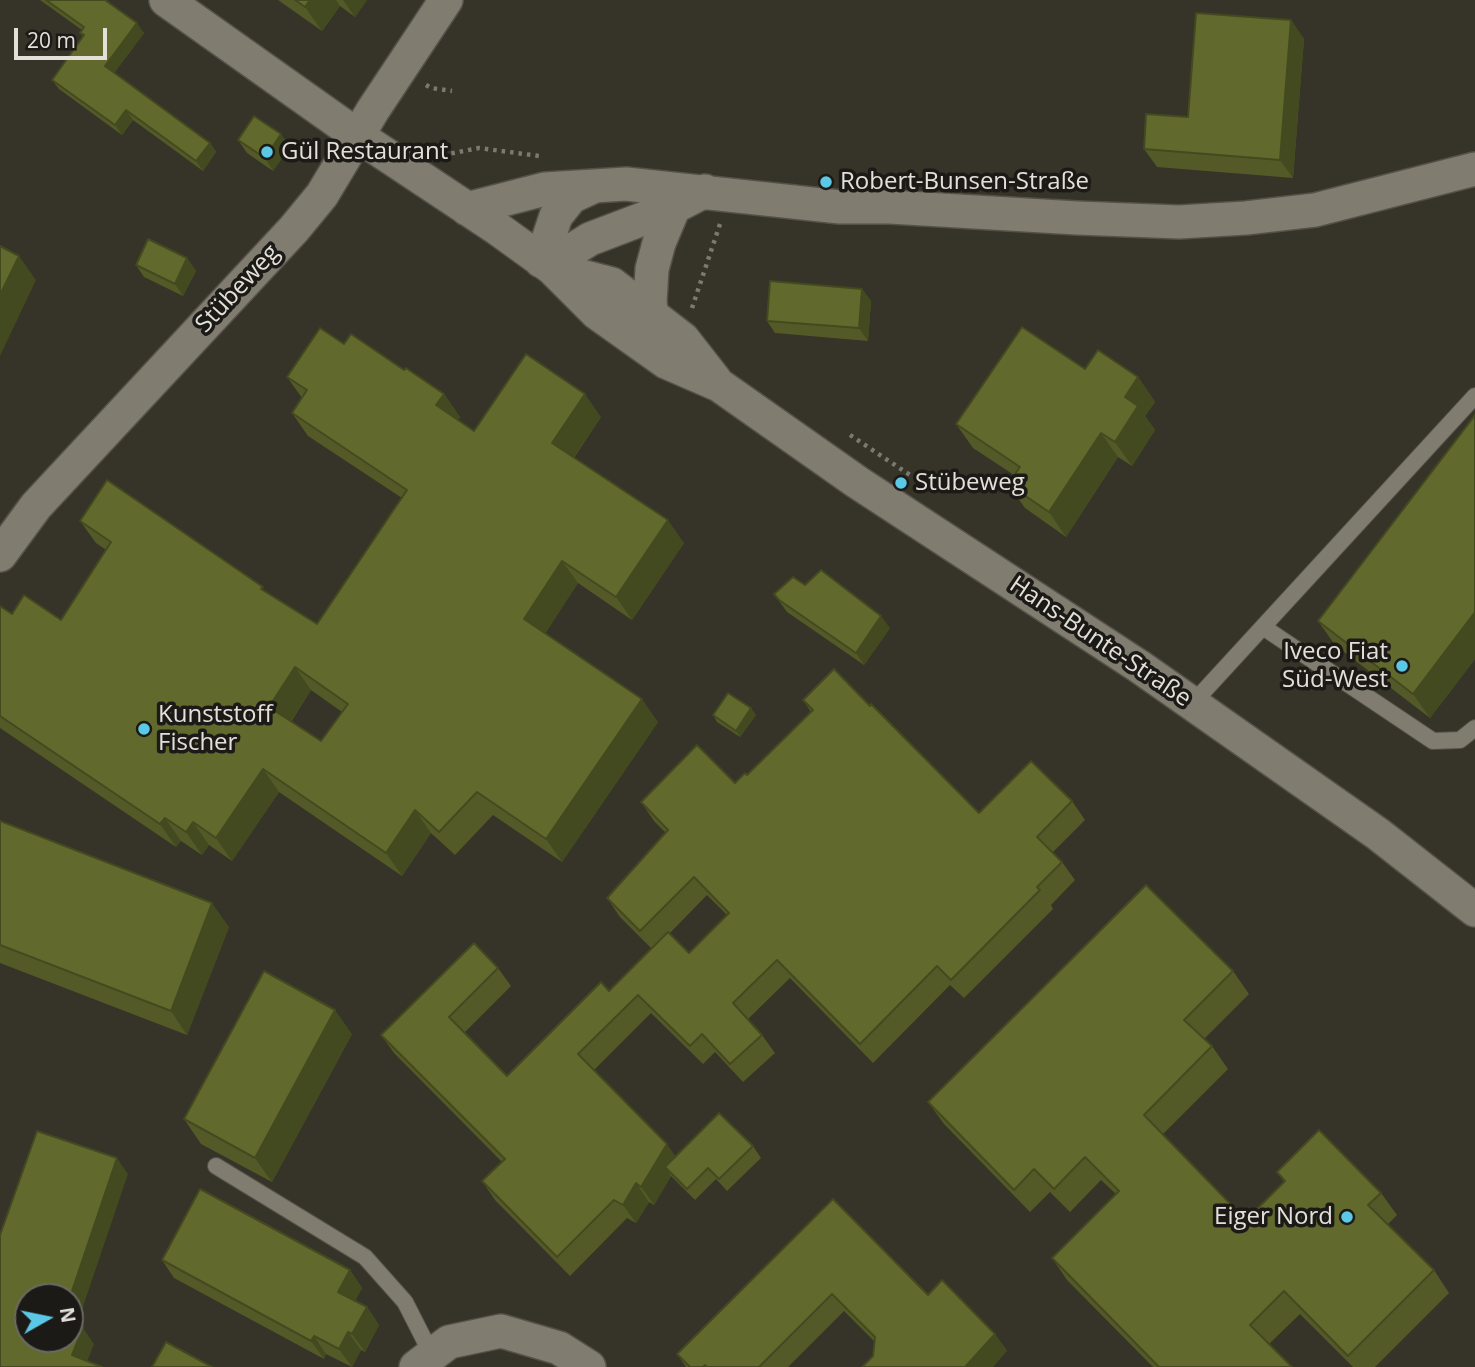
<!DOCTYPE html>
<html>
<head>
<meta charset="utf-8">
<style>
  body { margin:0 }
  #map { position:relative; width:1475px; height:1367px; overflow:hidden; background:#363328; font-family:"Open Sans",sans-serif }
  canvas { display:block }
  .north { position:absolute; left:14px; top:1283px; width:70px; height:70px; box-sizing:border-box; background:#1c1a16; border:2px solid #6b6964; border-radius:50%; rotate:81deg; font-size:19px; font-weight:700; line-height:28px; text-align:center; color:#e2e0d9 }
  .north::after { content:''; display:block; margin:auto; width:24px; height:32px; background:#5bc8e6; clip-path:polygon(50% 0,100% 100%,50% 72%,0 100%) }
  .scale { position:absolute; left:14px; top:28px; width:93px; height:32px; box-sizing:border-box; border:4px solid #e2e0d9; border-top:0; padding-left:9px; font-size:21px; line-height:24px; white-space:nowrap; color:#e2e0d9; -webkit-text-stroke:5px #1c1a16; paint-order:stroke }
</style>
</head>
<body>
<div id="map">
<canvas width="1475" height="1367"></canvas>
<div class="north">N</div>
<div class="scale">20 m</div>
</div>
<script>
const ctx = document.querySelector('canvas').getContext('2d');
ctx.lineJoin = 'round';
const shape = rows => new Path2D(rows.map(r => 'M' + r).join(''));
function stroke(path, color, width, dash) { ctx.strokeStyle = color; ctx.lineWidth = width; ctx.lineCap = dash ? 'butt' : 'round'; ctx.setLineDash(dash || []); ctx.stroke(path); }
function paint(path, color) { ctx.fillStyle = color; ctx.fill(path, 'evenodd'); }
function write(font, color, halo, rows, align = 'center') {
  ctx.font = font + ' "Open Sans",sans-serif'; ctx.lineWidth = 7; ctx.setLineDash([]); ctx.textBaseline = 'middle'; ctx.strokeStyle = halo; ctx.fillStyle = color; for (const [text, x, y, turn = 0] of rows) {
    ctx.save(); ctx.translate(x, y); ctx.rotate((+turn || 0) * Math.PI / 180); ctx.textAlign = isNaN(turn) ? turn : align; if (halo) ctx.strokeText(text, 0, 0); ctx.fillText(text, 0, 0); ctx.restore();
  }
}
const lane = shape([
  [1263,627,1433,741,1460,740,1475,728],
  [1192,704,1475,396],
  [216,1166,365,1257,405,1302,432,1355]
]);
const street = shape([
  [166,0,358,136,498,229,552,268,597,313,666,362,719,385,857,482,1140,667,1378,834,1475,910],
  [467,209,545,189,626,184,840,207,890,207,1077,218,1179,222,1246,218,1315,210,1475,169],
  [541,261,556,216,571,197,595,186],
  [552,268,574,249,590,239,674,207,705,191],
  [554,269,612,284,683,339,715,380],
  [652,317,650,302,652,269,659,243,674,207],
  [0,555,36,506,294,229,322,195,373,110,446,0],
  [416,1367,449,1342,501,1331,559,1348,589,1367]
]);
stroke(lane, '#555149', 18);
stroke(street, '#555149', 36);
stroke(shape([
  [426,85,431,88,452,91],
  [443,155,479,148,539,156],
  [692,308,720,224],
  [850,435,913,477]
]), '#7c7970', 4.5, [3.5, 5]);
stroke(lane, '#807c70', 16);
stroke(street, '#807c70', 33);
paint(shape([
  [40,0,105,0,144,33,114,73,210,143,216,152,203,171,133,120,122,135,59,89,52,80,83,37,80,33,82,30],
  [278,0,367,0,355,17,340,6,322,31],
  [1291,20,1304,39,1293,178,1157,167,1144,149,1188,117],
  [238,140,290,147,273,171,247,153],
  [187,258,196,271,183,296,144,277,136,265],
  [862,289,871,301,868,341,775,333,767,321],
  [344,344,404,370,444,394,460,417,458,420,474,431,601,417,574,458,684,543,632,620,578,583,545,633,658,722,562,862,493,815,455,855,431,833,402,876,279,792,232,861,209,845,202,855,181,841,176,847,0,728,0,606,12,614,61,620,106,550,96,543,80,521,267,593,317,624,402,498,308,436,292,413,302,398,287,377],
  [311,690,342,712,321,741,291,722],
  [1085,369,1138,377,1155,402,1145,416,1155,430,1132,466,1118,457,1066,537,1025,508,1008,484,1014,475,973,448,956,424],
  [1475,415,1475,659,1430,718,1335,645,1318,621],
  [774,594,890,628,864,665,787,612],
  [803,700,870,706,979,813,1072,801,1085,820,1053,852,1062,862,1075,880,1051,905,1053,909,964,998,950,985,873,1063,790,978,748,1019,762,1035,775,1053,743,1082,715,1052,703,1064,651,1013,594,1070,675,1156,753,1146,761,1158,727,1191,716,1179,695,1200,671,1176,654,1205,649,1202,636,1223,627,1218,570,1276,495,1200,482,1181,502,1162,394,1053,381,1035,498,968,511,986,465,1032,507,1076,609,991,651,948,620,917,607,898,666,833,654,821,641,802,735,783,747,775,811,712],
  [707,895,727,915,689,953,669,934],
  [713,715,756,715,740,737,717,722],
  [0,821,229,927,187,1035,0,963],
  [1233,971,1249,994,1204,1039,1212,1046,1228,1069,1163,1134,1246,1220,1284,1182,1277,1172,1381,1193,1397,1215,1388,1224,1434,1270,1449,1293,1375,1367,1353,1367,1300,1314,1269,1344,1292,1367,1153,1367,1067,1280,1052,1258,1116,1194,1101,1180,1070,1212,1050,1192,1030,1212,944,1124,928,1102],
  [352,1034,272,1182,201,1144,184,1119],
  [833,1199,928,1295,995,1334,1007,1351,873,1356,874,1341,844,1311,788,1367,686,1367,677,1354],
  [162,1260,350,1270,362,1288,355,1301,367,1307,379,1325,365,1352,361,1350,352,1367,326,1354,324,1359,174,1278]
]), '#535a27');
paint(shape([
  [310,0,336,0,340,6,322,31,305,7],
  [343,0,367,0,355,17],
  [1291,20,1304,39,1293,178,1280,160],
  [137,23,144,33,112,76,105,66],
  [126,110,133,120,122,135,115,125],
  [281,134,290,147,273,171,265,158],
  [210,143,216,152,203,171,196,161],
  [19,256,36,280,0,356,0,295],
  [187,258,196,271,183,296,175,284],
  [862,289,871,301,868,341,859,328],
  [1138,377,1155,402,1145,416,1155,430,1132,466,1115,442,1125,397],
  [444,394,460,417,452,428,436,405],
  [585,394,601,417,568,466,552,443],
  [1101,433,1118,457,1066,537,1049,512],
  [668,520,684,543,632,620,616,597],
  [562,561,578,583,540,642,524,619],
  [1475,612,1475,659,1430,718,1413,694],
  [881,616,890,628,864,665,856,653],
  [295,667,311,690,285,730,269,707],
  [642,699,658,722,562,862,546,839],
  [751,708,756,715,740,737,736,731],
  [263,769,279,792,232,861,216,838],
  [415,810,431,833,402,876,386,853],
  [165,818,181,841,176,847,160,824],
  [193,822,209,845,202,855,186,832],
  [212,903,229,927,187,1035,171,1011],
  [335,1010,352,1034,272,1182,255,1158],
  [667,1144,680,1163,665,1167,671,1176,654,1205,641,1187],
  [117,1158,128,1174,73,1336,70,1331,70,1297],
  [636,1183,649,1202,636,1223,623,1205],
  [350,1270,362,1288,350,1310,338,1292],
  [367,1307,379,1325,365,1352,352,1334],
  [83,1328,94,1344,85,1367,72,1355],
  [348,1332,361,1350,352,1367,339,1349],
  [995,1334,1007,1351,993,1367,965,1367],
  [314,1336,326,1354,324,1359,311,1341]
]), '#444a20');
const building = shape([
  [46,0,105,0,137,23,105,66,210,143,196,161,126,110,115,125,52,80,84,35,80,33,84,27,46,0],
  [295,0,310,0,305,7,295,0],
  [1196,13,1291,20,1280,160,1144,149,1146,114,1188,117,1196,13],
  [254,116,281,134,265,158,238,140,254,116],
  [148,239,187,258,175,284,136,265,148,239],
  [0,246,19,256,0,295,0,246],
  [770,281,862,289,859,328,767,321,770,281],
  [1022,327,1085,369,1098,350,1138,377,1125,397,1138,406,1115,442,1101,433,1049,512,1008,484,1020,467,956,424,1022,327],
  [320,328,344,344,351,334,404,370,406,368,444,394,436,405,474,431,526,354,585,394,552,443,668,520,616,597,562,561,524,619,642,699,546,839,477,792,439,832,415,810,386,853,263,769,216,838,193,822,186,832,165,818,160,824,0,716,0,606,12,614,24,595,61,620,111,542,80,521,107,480,263,587,261,589,317,624,407,490,292,413,307,390,287,377,320,328],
  [295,667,348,704,321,741,269,707,295,667],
  [1475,415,1475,612,1413,694,1318,621,1475,415],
  [821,570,881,616,856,653,779,600,774,594,793,577,805,585,821,570],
  [834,669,870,706,871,704,979,813,1031,761,1072,801,1037,837,1062,862,1037,887,1040,890,951,980,937,966,860,1044,777,960,733,1003,762,1035,730,1064,702,1034,690,1046,638,995,578,1054,667,1144,641,1187,636,1183,623,1205,614,1200,557,1257,482,1181,505,1159,381,1035,474,943,498,968,449,1017,507,1076,601,982,609,991,668,932,689,953,729,913,694,877,640,931,607,898,668,830,641,802,697,745,735,783,745,773,747,775,813,710,803,700,834,669],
  [728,693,751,708,736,731,713,715,728,693],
  [0,821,212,903,171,1011,0,945,0,821],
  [1146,885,1233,971,1184,1020,1212,1046,1144,1115,1246,1220,1285,1181,1277,1172,1319,1130,1381,1193,1368,1205,1434,1270,1348,1356,1284,1291,1250,1325,1292,1367,1159,1367,1052,1258,1119,1191,1085,1157,1054,1189,1034,1169,1014,1190,928,1102,1146,885],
  [264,971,335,1010,255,1158,184,1119,264,971],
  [719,1113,753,1146,719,1179,708,1168,687,1189,665,1167,719,1113],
  [37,1131,117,1158,70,1297,28,1297,28,1339,70,1339,70,1323,83,1328,72,1355,102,1367,0,1367,0,1235,37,1131],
  [200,1189,350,1270,338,1292,367,1307,352,1334,348,1332,339,1349,314,1336,311,1341,162,1260,200,1189],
  [833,1199,928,1295,942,1280,995,1334,965,1367,862,1367,873,1356,875,1337,832,1294,759,1367,707,1367,705,1365,703,1367,690,1367,677,1354,833,1199],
  [166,1342,212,1367,152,1367,166,1342]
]);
paint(building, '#61692d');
stroke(building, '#444a20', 2);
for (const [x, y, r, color] of [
  [267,152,7,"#5bc8e6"],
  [826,182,7,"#5bc8e6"],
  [901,483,7,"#5bc8e6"],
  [1402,666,7,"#5bc8e6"],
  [144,729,7,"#5bc8e6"],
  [1347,1217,7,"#5bc8e6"]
]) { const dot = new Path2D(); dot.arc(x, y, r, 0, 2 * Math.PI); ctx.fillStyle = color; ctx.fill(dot); stroke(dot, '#1c1a16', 2.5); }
write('24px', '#e2e0d9', '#1c1a16', [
  ["Gül Restaurant",281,152],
  ["Robert-Bunsen-Straße",840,182],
  ["Stübeweg",915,483],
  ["Iveco Fiat",1388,652,"right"],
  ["Süd-West",1388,680,"right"],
  ["Kunststoff",158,715],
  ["Fischer",158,743],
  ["Eiger Nord",1333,1217,"right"]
], 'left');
write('24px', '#e2e0d9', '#1c1a16', [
  ["Stübeweg",238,289,-47],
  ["Hans-Bunte-Straße",1100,642,34]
]);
</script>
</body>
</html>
